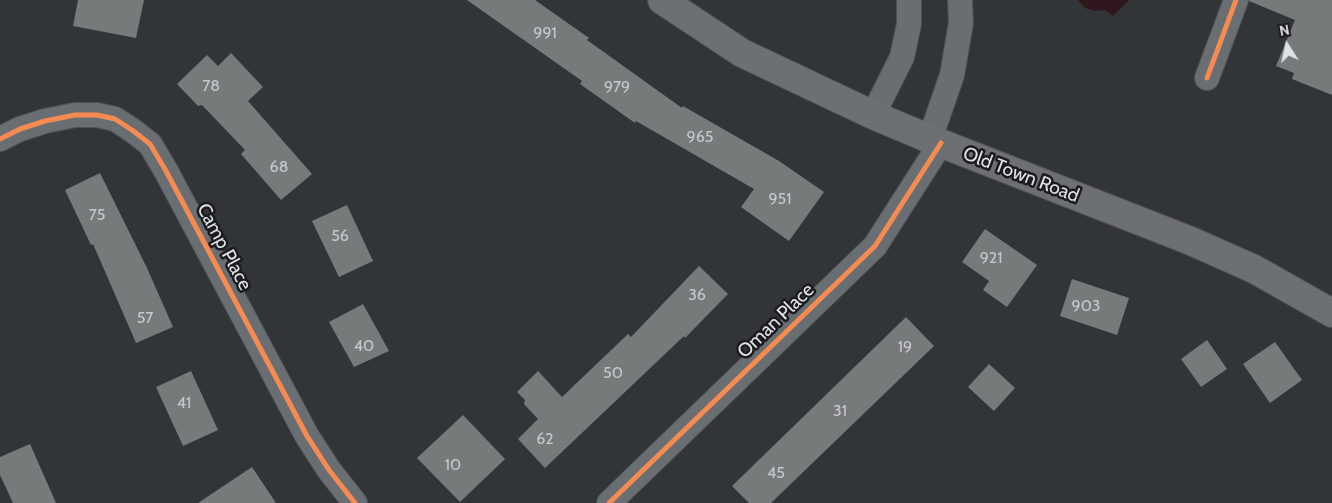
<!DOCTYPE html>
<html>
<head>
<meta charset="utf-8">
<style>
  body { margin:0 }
  #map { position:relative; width:1332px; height:503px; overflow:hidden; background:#323537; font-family:Cabin,sans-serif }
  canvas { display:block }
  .north { position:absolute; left:1262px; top:20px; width:50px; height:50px; -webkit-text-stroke:4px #1a1c1e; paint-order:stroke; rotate:350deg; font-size:14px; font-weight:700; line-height:20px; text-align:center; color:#e0e3e6 }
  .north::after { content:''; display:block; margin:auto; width:18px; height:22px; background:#e0e3e6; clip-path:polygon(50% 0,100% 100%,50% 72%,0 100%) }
</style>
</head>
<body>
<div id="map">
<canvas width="1332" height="503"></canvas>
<div class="north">N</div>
</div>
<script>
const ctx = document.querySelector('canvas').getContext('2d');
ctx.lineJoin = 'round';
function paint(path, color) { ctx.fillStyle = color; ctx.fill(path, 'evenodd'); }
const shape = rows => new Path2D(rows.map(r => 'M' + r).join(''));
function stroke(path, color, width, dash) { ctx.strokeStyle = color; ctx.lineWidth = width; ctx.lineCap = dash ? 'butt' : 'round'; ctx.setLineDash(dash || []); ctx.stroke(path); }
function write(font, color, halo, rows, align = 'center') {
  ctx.font = font + ' Cabin,sans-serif'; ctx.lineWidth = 5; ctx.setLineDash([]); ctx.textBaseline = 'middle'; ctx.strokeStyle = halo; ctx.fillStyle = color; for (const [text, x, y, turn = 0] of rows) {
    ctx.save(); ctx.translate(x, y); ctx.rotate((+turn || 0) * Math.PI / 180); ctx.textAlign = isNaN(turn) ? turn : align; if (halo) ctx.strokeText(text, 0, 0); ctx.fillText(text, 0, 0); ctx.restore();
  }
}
paint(shape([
  [1078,0,1129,0,1113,16,1105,10,1095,11,1085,8]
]), '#30171e');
paint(shape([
  [78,0,144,0,136,38,73,26],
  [467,0,535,0,589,38,587,40,682,108,683,106,779,161,824,192,789,241,741,207,754,189,636,121,635,123,580,84,582,81],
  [1249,0,1332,0,1332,95,1292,79,1294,73,1276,66,1295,20,1249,1],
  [231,53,263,87,248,101,312,174,281,200,241,154,245,150,202,105,198,106,177,84,207,55,218,66],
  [100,173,147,268,173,327,136,343,93,244,91,245,65,190],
  [347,205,373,261,339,277,312,221],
  [985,229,1037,265,1007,307,983,290,989,281,962,262],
  [699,266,728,294,685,338,684,336,545,468,518,439,538,419,524,404,525,400,517,392,538,371,562,397,628,334,631,337],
  [1072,279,1129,298,1117,335,1060,316],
  [363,304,389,351,354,367,329,322],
  [906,317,934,346,771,503,749,503,732,486],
  [1207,340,1227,369,1201,387,1181,359],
  [1275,342,1302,380,1270,403,1243,364],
  [989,364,1015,388,994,411,968,387],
  [191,371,218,430,183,446,156,387],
  [463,415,505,459,460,502,417,458],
  [30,444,56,503,13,503,0,475,0,457],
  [252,467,276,503,198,503]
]), '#777a7b');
const street = shape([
  [1207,78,1236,0],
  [873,115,902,57,909,24,909,0],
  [0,139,20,129,45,121,75,115,97,115,115,119,132,130,150,144,166,171,307,436,329,470,355,503],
  [930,139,952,75,961,23,960,0],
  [609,503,875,246,941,143]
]);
const secondary = shape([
  [662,0,742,53,873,115,930,139,1191,241,1254,269,1332,313]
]);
stroke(street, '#4f5152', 26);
stroke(secondary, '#4f5152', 30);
stroke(street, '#696e72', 24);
stroke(secondary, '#6c7074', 28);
stroke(shape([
  [1207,78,1236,0],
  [0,139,20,129,45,121,75,115,97,115,115,119,132,130,150,144,166,171,307,436,329,470,355,503],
  [609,503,875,246,941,143]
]), '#f68b52', 5);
write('16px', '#c6c9cb', null, [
  ["991",545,33],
  ["78",211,86],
  ["979",617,87],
  ["965",700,137],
  ["68",279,167],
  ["951",780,199],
  ["75",97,215],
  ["56",340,236],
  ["921",991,258],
  ["36",697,295],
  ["903",1086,306],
  ["57",145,318],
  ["40",364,346],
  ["19",905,347],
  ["50",613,373],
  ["41",184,403],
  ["31",840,411],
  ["62",545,439],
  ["10",453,465],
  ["45",776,473]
]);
write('19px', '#e0e3e6', '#1a1c1e', [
  ["Old Town Road",1021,175,21],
  ["Camp Place",224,247,62],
  ["Oman Place",776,321,-44]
]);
</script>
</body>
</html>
